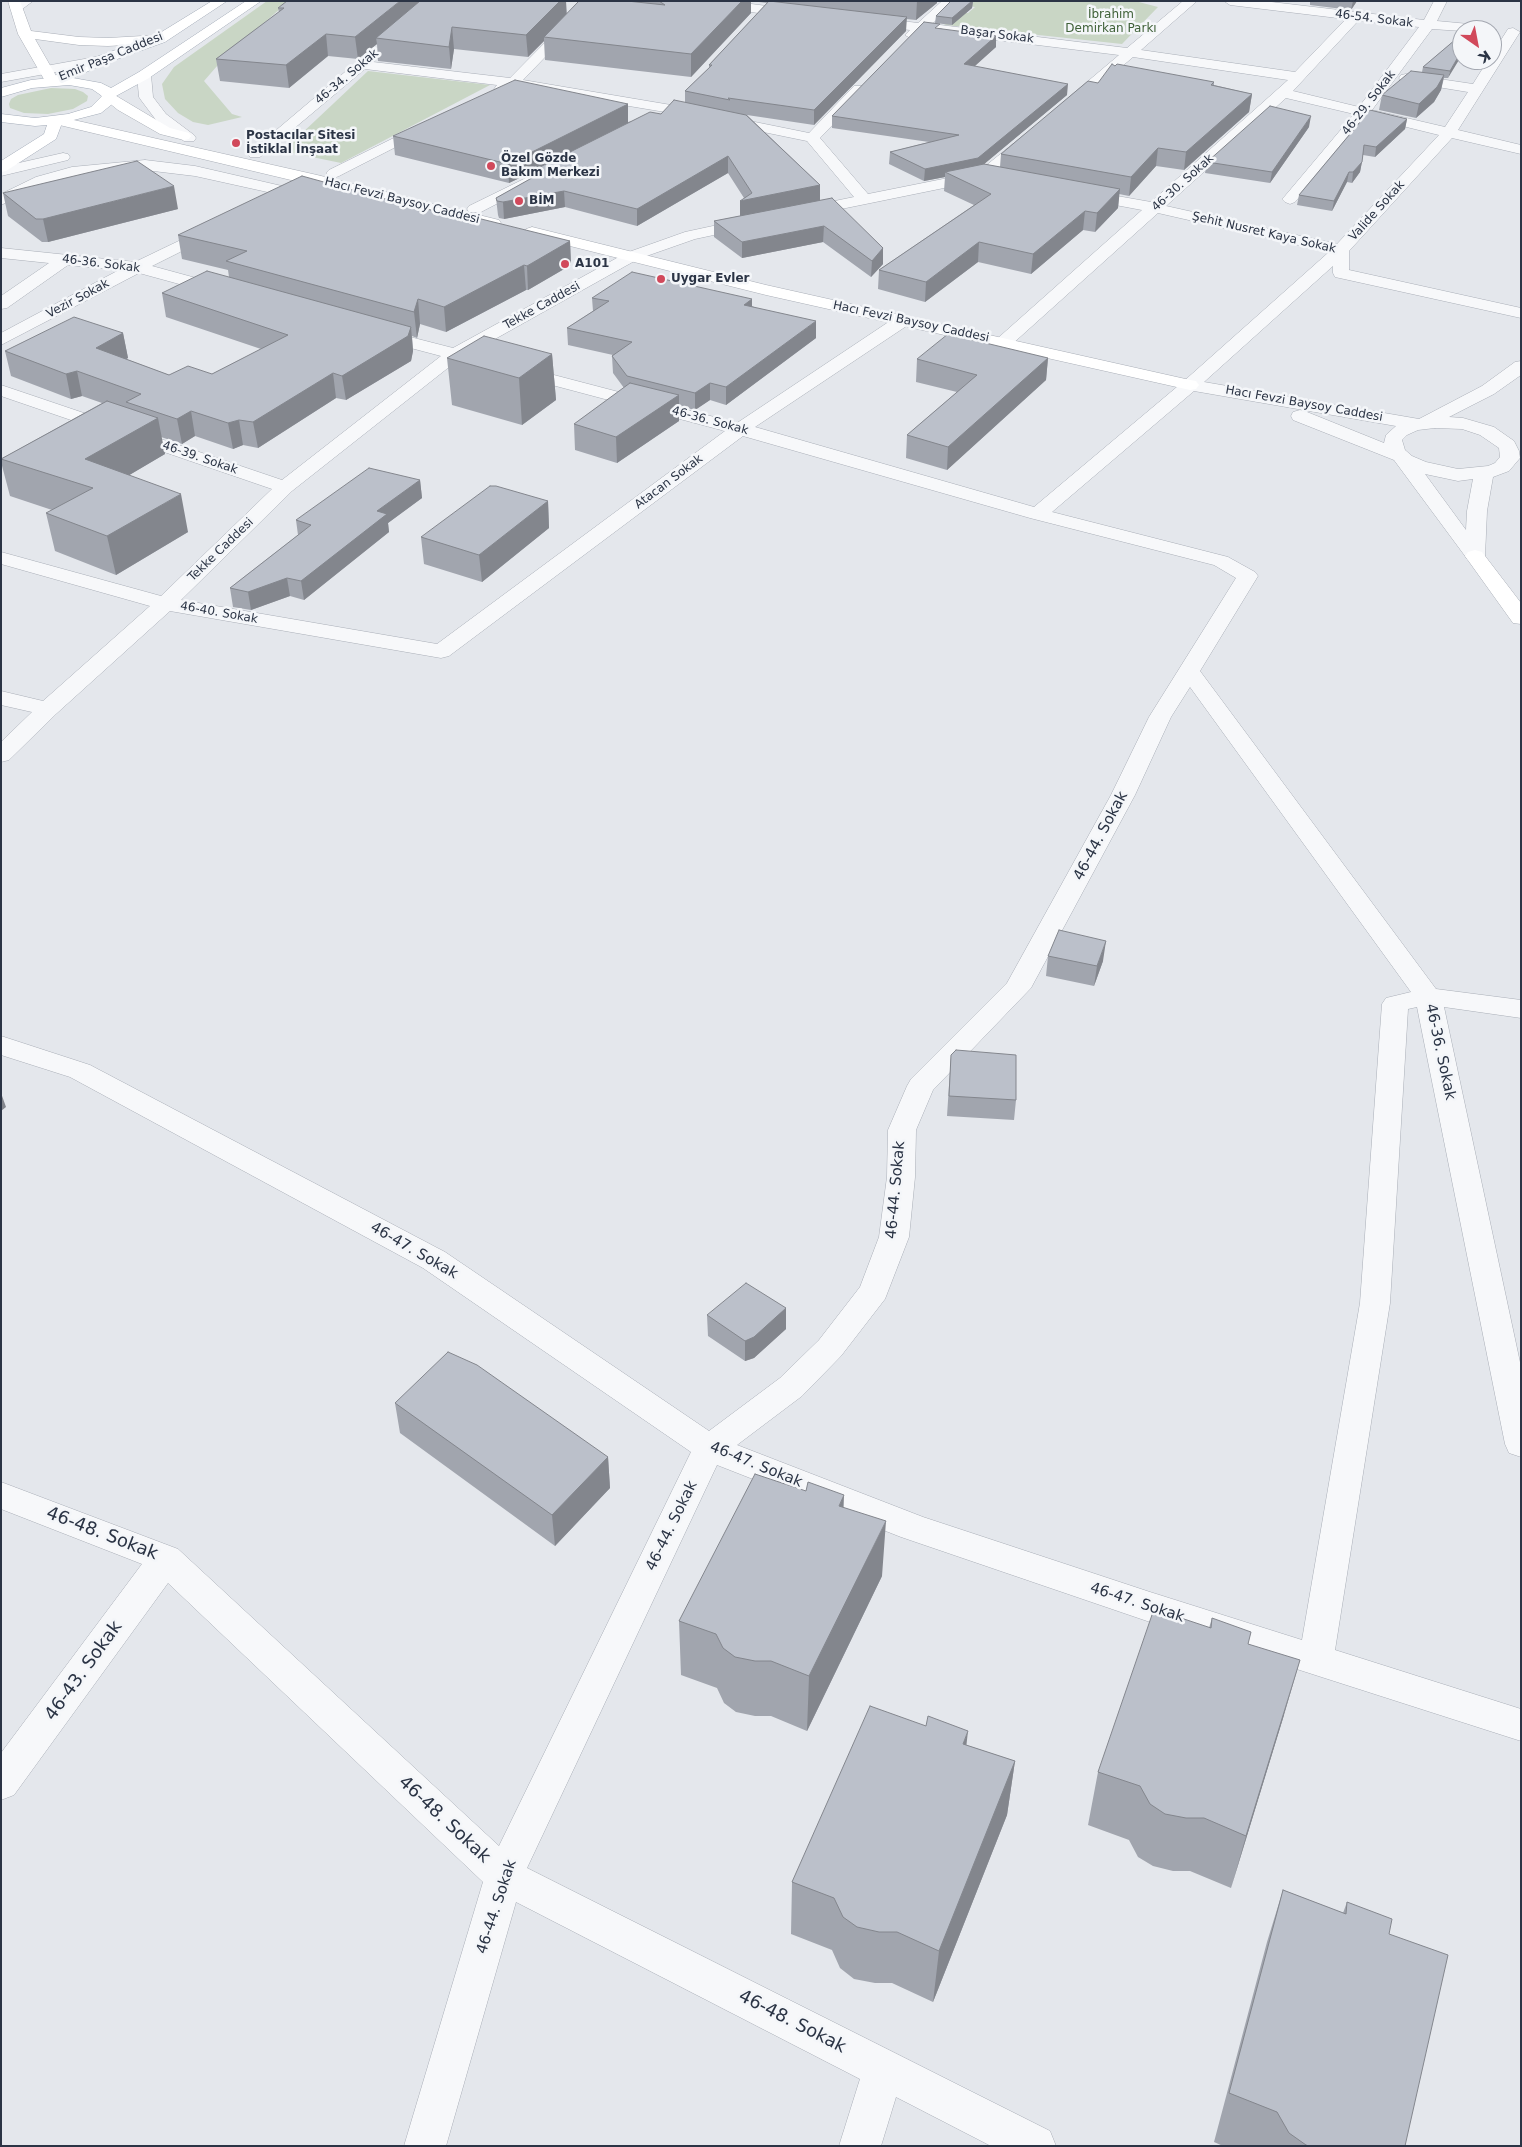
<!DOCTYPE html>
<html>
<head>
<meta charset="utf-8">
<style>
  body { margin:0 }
  #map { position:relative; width:1522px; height:2147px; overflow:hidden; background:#e4e7ec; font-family:"DejaVu Sans",sans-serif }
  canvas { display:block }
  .frame { position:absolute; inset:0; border:2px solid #2b3445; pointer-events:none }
  .north { position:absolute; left:1452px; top:20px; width:50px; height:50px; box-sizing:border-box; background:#f4f6f9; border:1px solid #a4a8b1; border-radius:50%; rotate:147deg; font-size:14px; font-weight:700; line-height:20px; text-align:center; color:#2b3445 }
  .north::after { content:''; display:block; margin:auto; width:18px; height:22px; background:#d1495b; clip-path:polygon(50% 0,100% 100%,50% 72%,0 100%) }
</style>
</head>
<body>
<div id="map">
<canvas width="1522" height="2147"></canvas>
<div class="frame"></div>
<div class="north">K</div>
</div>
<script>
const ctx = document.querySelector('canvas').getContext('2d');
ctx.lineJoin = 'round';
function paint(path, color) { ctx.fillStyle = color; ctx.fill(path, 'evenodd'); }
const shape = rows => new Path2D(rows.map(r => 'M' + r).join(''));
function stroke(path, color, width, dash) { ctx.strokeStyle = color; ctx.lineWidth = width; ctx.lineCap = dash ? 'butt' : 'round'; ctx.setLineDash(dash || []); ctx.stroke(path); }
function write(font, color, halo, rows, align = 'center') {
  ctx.font = font + ' "DejaVu Sans",sans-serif'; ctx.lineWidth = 5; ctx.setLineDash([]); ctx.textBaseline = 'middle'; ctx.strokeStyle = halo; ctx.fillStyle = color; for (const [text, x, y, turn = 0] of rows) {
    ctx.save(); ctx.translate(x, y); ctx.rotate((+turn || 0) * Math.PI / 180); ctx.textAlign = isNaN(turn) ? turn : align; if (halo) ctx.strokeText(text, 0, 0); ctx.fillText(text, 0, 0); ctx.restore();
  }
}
paint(shape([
  [267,1,289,1,224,58,204,81,232,114,242,117,208,125,193,122,178,113,165,99,162,84,174,67],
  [965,1,1135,1,1158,7,1122,44,946,25,939,22,954,11,968,13,975,7,961,5],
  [368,71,490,85,341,163,283,151],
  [51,88,75,89,83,92,88,96,87,101,73,109,48,114,24,113,10,108,9,104,11,99,18,95]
]), '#c9d6c5');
const street = shape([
  [17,1,33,1,21,10,11,10,10,7,17,1],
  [586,1,599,1,523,80,671,105,809,133,854,86,864,86,866,89,864,92,820,138,868,194,978,172,1024,135,1029,134,1034,135,1036,138,988,179,802,217,796,215,794,212,796,209,854,197,807,141,671,113,515,87,501,93,494,89,497,85,365,69,260,157,250,157,248,154,371,50,381,50,383,53,373,62,510,78,586,1],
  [689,1,728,1,798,10,805,14,798,18,695,5,689,1],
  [942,1,956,1,932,24,1127,48,1183,1,1197,1,1141,50,1295,72,1346,19,1230,5,1224,1,1263,1,1424,20,1434,1,1447,1,1437,21,1490,26,1497,30,1492,33,1492,30,1462,31,1432,29,1372,110,1445,127,1468,92,1401,81,1399,78,1401,75,1406,74,1473,84,1488,60,1492,60,1492,54,1508,29,1513,28,1520,32,1458,130,1521,145,1521,154,1452,138,1349,251,1349,270,1521,308,1521,318,1335,277,1333,273,1333,266,1204,382,1419,419,1482,386,1515,362,1521,361,1521,375,1494,394,1449,417,1463,418,1494,427,1514,441,1519,451,1520,458,1509,471,1493,477,1487,511,1485,556,1482,560,1475,562,1468,560,1394,460,1293,420,1291,416,1293,412,1300,410,1307,412,1384,443,1386,435,1396,426,1194,391,1052,512,1228,557,1255,572,1258,576,1200,671,1436,989,1521,1000,1521,1018,1444,1007,1521,1367,1521,1457,1509,1453,1505,1444,1417,1007,1408,1009,1390,1303,1335,1650,1521,1709,1521,1741,1150,1622,901,1537,717,1465,527,1868,1050,2131,1056,2146,991,2146,896,2097,881,2146,839,2146,860,2079,516,1902,446,2146,404,2146,483,1882,168,1583,14,1795,1,1800,1,1753,142,1564,1,1509,1,1482,178,1549,499,1846,691,1452,423,1268,70,1077,1,1055,1,1036,90,1065,445,1252,709,1431,780,1378,819,1340,860,1287,879,1237,887,1177,888,1130,907,1086,911,1079,1007,983,1111,795,1149,717,1236,578,1214,565,1030,518,743,436,449,656,441,658,170,611,56,714,9,760,1,762,1,742,32,712,1,705,1,691,43,701,150,606,1,564,1,552,161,596,272,489,1,396,1,385,282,480,441,356,369,337,366,333,369,329,375,328,453,348,626,253,685,232,750,218,756,220,758,223,756,226,695,239,638,259,470,353,737,423,896,317,902,316,908,317,911,321,908,325,755,427,1034,507,1184,381,1329,252,1158,213,1010,346,1004,347,998,346,995,342,998,338,1142,210,1078,198,1075,195,1078,192,1083,190,1151,202,1288,80,1133,57,1071,110,1066,111,1061,110,1059,107,1061,104,1119,55,924,31,917,38,912,39,905,35,910,30,868,25,861,21,868,17,918,23,942,1],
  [1358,21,1419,27,1359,107,1293,91,1358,21],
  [1286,98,1354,114,1285,196,1282,199,1285,202,1290,204,1295,202,1366,117,1439,135,1337,244,1166,206,1286,98],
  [458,360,725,431,437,644,181,600,292,491,458,360],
  [1435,428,1462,429,1480,435,1499,448,1500,457,1495,463,1488,466,1458,469,1426,462,1412,456,1405,450,1402,440,1407,435,1418,430,1435,428],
  [1425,474,1458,481,1473,479,1467,511,1466,530,1425,474],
  [1190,687,1411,992,1386,998,1382,1004,1360,1303,1302,1640,1150,1592,923,1517,737,1445,802,1396,841,1356,885,1299,909,1237,915,1177,916,1130,933,1090,1031,988,1135,795,1171,717,1190,687],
  [101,56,106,57,108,60,106,63,1,82,1,74,101,56],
  [144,71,151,75,153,97,166,114,194,135,196,138,194,141,184,141,156,120,141,100,139,97,137,75,144,71],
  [426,122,431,123,433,126,431,129,339,176,334,178,329,176,326,173,329,170,426,122],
  [63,153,68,154,70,157,68,160,1,176,1,167,63,153],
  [145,160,195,166,295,189,298,192,295,195,290,197,195,176,145,170,72,177,46,183,1,205,1,194,36,177,72,167,145,160],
  [530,176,535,178,538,181,535,184,481,212,469,212,467,209,469,206,530,176],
  [214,224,220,226,222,229,220,232,152,266,229,287,231,291,229,295,223,296,139,273,1,345,1,333,119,270,68,265,7,308,1,309,1,296,49,263,1,258,1,248,135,262,214,224]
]);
const secondary = shape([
  [8,1,20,1,31,31,79,37,108,38,160,35,167,39,160,43,108,46,79,45,35,39,59,81,52,85,45,81,18,34,8,1],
  [108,91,170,128,189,133,191,136,189,139,184,140,160,134,118,110,103,98,101,95,103,92,108,91],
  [56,116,317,175,499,220,501,223,499,226,493,228,51,123,49,120,51,117,56,116],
  [532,227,766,285,1190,380,1196,381,1199,385,1196,389,1190,390,766,295,526,235,524,232,526,229,532,227],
  [1475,550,1482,552,1521,603,1521,624,1513,623,1465,556,1468,552,1475,550]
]);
const primary = shape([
  [212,1,227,1,165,42,106,63,73,78,101,83,111,88,139,72,246,1,261,1,149,78,116,96,111,105,101,113,62,123,56,139,6,171,1,172,1,161,44,134,47,125,35,126,1,122,1,114,35,118,68,114,91,107,102,96,92,89,69,85,32,88,1,97,1,88,31,80,50,78,96,57,155,36,212,1]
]);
stroke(street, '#a9aeb7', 1);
stroke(secondary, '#a9aeb7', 1);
stroke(primary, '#a3abb8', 1);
paint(street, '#f7f8fa');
paint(secondary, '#fff');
paint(primary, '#fff');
paint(shape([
  [579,1,937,1,937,3,916,20,906,19,906,31,814,125,747,115,820,185,820,200,883,248,883,264,871,277,823,242,742,258,714,237,714,221,740,216,744,198,728,173,637,226,565,207,504,219,499,218,498,215,496,198,530,179,530,173,509,183,395,155,393,136,628,104,628,122,661,114,685,103,685,91,709,68,709,65,767,3,751,1,751,13,691,77,545,60,544,41,528,57,454,49,451,69,378,61,377,44,358,59,328,56,289,88,220,81,216,59,279,12,278,8,567,14],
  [951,1,973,1,972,8,952,25,935,23,936,16],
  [1310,1,1357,1,1351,10,1310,5],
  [940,28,996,47,974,66,1067,95,984,164,1000,167,1001,154,1098,83,1115,66,1214,82,1214,85,1252,94,1249,112,1184,170,1156,166,1129,196,1119,194,1118,208,1095,232,1083,230,1031,274,978,262,925,302,878,289,879,270,974,205,944,191,945,177,924,181,889,164,890,152,929,142,832,128,832,116],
  [1462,34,1448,78,1444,78,1441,90,1434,102,1416,118,1379,110,1382,95,1422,72,1423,67],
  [1370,110,1407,119,1405,129,1375,157,1363,155,1360,172,1352,183,1347,182,1332,211,1297,205,1299,195],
  [1309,127,1270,183,1205,173,1207,162],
  [3,193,178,209,48,242,42,242,8,216],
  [400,203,570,241,571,265,528,290,526,290,446,332,420,324,417,338,412,336,413,351,411,361,346,400,336,398,258,448,243,445,233,449,195,436,182,444,161,437,165,454,129,475,188,532,116,575,55,551,46,513,52,510,10,496,1,462,1,459,102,403,82,396,71,399,11,376,5,351,123,333,128,358,126,359,169,375,212,374,261,349,166,317,162,293,229,277,228,270,182,259,178,235],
  [592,298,752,299,752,306,816,338,726,405,710,400,695,410,679,406,679,421,617,463,575,450,574,424,624,388,613,373,612,356,613,355,568,345,567,328,593,311],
  [552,354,556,400,522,425,452,405,447,358],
  [1048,358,1046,380,947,470,906,458,907,435,957,392,916,382,917,359],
  [420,480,422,498,388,523,389,532,304,600,290,596,251,610,233,607,230,588,298,535,296,520],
  [548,501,549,528,482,582,424,564,421,537],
  [1048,956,1103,961,1094,986,1046,976],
  [951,1055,1016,1100,1014,1120,947,1116],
  [707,1315,786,1329,754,1358,745,1361,708,1336],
  [395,1403,608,1457,610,1488,555,1546,400,1433],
  [844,1508,882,1576,807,1731,771,1716,755,1716,736,1712,724,1703,717,1688,681,1675,679,1621],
  [1212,1618,1248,1644,1284,1715,1231,1888,1190,1871,1173,1871,1153,1866,1138,1857,1129,1840,1088,1825,1098,1772,1209,1628],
  [966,1745,1015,1761,1007,1815,933,2002,892,1983,875,1983,854,1979,840,1968,832,1950,791,1934,792,1882],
  [1283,1890,1343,1913,1347,1902,1389,1934,1405,2146,1223,2146,1214,2142,1267,1942]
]), '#a1a5ae');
paint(shape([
  [400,1,428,1,376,38,377,44,358,59,355,37],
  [560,1,566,1,567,17,544,37,544,41,528,57,526,35],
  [742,1,751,1,751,13,691,77,691,54],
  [917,1,937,1,937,3,916,20],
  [972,1,973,1,972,8,952,25,952,18],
  [1353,1,1357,1,1351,10],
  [907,17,906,31,814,125,814,110],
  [452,27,454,49,451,69,449,47],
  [326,34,328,56,289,88,286,65],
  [996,36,996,47,964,76,964,64],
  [1462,50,1462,55,1448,78,1450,71],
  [1444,75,1441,90,1434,102,1416,118,1419,104],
  [1068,84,1067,95,977,170,945,172,945,177,924,181,925,169],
  [1252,94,1249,112,1184,170,1186,152],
  [628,104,628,123,530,172,530,173,509,183,508,164],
  [1311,116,1309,127,1270,183,1272,172],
  [1407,119,1405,129,1375,157,1376,147],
  [1158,148,1156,166,1129,196,1131,177],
  [728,156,728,173,637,226,637,209],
  [1362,162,1360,172,1352,183,1353,172],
  [1349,172,1347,182,1332,211,1334,201],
  [820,185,820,202,740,218,740,201],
  [174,186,178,209,48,242,43,219],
  [1120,189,1118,208,1095,232,1097,213],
  [564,191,565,207,504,219,503,202],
  [1085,211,1083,230,1031,274,1033,254],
  [824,226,823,242,742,258,742,242],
  [570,241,571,265,528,290,527,266],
  [979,242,978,262,925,302,926,282],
  [883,248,883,264,871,277,872,261],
  [524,265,526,290,446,332,444,307],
  [418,299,420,324,417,338,414,312],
  [752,299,752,316,744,305],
  [816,321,816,338,726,405,726,387],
  [411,327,413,351,411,361,346,400,342,376],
  [123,333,128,358,101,372,96,348],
  [552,354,556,400,522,425,519,378],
  [1048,358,1046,380,947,470,948,447],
  [77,371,82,396,71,399,66,374],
  [333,373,336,398,258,448,253,422],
  [710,383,710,400,695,410,695,393],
  [679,395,679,421,617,463,616,437],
  [191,411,195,436,182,444,177,419],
  [158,418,165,454,94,496,85,459],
  [239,420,243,445,233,449,228,423],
  [420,480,422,498,388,523,389,532,304,600,301,581,377,511],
  [181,494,188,532,116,575,107,536],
  [548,501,549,528,482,582,479,555],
  [287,578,290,596,251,610,248,592],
  [1106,941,1103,961,1094,986,1097,966],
  [1,1093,6,1107,1,1111],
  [786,1308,786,1329,754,1358,745,1361,745,1341],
  [608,1457,610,1488,555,1546,552,1515],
  [844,1495,842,1551,839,1506],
  [886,1521,882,1576,807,1731,809,1676],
  [1300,1660,1284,1715,1231,1888,1246,1836],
  [968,1731,962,1784,963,1744],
  [1015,1761,1007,1815,933,2002,939,1951]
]), '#83868d');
const building = shape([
  [287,1,400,1,355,37,326,34,286,65,216,59,284,8,278,8,287,1],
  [420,1,560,1,526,35,452,27,449,47,376,38,420,1],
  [579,1,627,1,665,5,659,1,742,1,691,54,544,37,579,1],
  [769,1,907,17,814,110,728,98,730,100,685,91,712,65,709,65,769,1],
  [951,1,972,1,952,18,936,16,951,1],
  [924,22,940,24,935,28,996,36,964,64,1068,84,978,158,925,169,890,152,959,135,832,116,924,22],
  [1471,26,1474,29,1474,30,1467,30,1471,26],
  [1462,34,1462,50,1450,71,1423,67,1462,34],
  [1112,64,1115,66,1117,64,1214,82,1211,85,1252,94,1186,152,1158,148,1131,177,1001,154,1088,81,1098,83,1112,64],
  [1411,71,1444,75,1437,87,1419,104,1382,95,1411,71],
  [515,80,628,104,508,164,393,136,515,80],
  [674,100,746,115,820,185,740,201,752,193,728,156,637,209,564,191,503,202,497,201,496,198,539,174,530,172,650,112,661,114,674,100],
  [1270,106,1311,116,1272,172,1207,162,1270,106],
  [1370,110,1407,119,1376,147,1364,145,1362,162,1353,172,1349,172,1334,201,1299,195,1370,110],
  [137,161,174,186,43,219,36,219,3,193,137,161],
  [984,164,1120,189,1097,213,1085,211,1033,254,979,242,926,282,879,270,991,194,945,172,984,164],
  [302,176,400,203,453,215,457,213,570,241,527,266,524,265,444,307,418,299,414,312,226,261,247,251,178,235,302,176],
  [832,198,883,248,872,261,824,226,742,242,714,221,832,198],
  [207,271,411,327,408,336,342,376,333,373,253,422,239,420,228,423,191,411,177,419,126,402,141,394,77,371,66,374,5,351,74,317,123,333,96,348,169,375,188,366,212,374,288,335,162,293,207,271],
  [632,272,752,299,744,305,816,321,726,387,710,383,695,393,627,376,612,356,632,342,567,328,609,301,592,298,632,272],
  [948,334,1048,358,948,447,907,435,977,375,917,359,948,334],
  [484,336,552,354,519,378,447,358,484,336],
  [630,383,679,395,616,437,574,424,630,383],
  [107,401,158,418,85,459,181,494,107,536,46,513,93,488,1,459,107,401],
  [369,468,420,480,377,511,387,514,301,581,287,578,248,592,230,588,311,525,296,520,369,468],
  [490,486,496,486,548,501,479,555,421,537,490,486],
  [1059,930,1106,941,1097,966,1048,956,1059,930],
  [956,1050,1016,1055,1016,1100,949,1096,951,1055,956,1050],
  [746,1283,786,1308,754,1337,745,1341,707,1315,746,1283],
  [448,1352,477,1365,608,1457,552,1515,395,1403,448,1352],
  [755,1474,806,1491,808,1482,844,1495,839,1506,886,1521,809,1676,771,1661,755,1661,735,1657,723,1648,716,1634,679,1621,755,1474],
  [1154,1609,1211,1628,1212,1618,1251,1632,1248,1644,1300,1660,1246,1836,1204,1818,1186,1818,1165,1814,1150,1804,1140,1786,1098,1772,1154,1609],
  [870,1706,926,1726,928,1716,968,1731,963,1744,1015,1761,939,1951,897,1932,879,1932,857,1927,843,1917,834,1898,792,1882,870,1706],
  [1283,1890,1346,1914,1347,1902,1392,1919,1389,1934,1448,1955,1405,2146,1309,2146,1306,2145,1289,2133,1277,2112,1229,2093,1283,1890]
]);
paint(building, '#bbc0ca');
stroke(building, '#83868d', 1);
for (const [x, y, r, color] of [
  [236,143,5,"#d1495b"],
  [491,166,5,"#d1495b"],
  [519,201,5,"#d1495b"],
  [565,264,5,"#d1495b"],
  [661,279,5,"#d1495b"]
]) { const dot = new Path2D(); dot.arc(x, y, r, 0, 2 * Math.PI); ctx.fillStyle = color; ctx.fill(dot); stroke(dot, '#f4f6f9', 2); }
write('12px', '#3f6138', '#f4f6f9', [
  ["İbrahim",1111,15],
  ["Demirkan Parkı",1111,29]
]);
write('12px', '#2b3445', '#f4f6f9', [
  ["46-54. Sokak",1374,19,7],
  ["Başar Sokak",997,35,7],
  ["Emir Paşa Caddesi",111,57,-22],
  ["46-34. Sokak",347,77,-40],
  ["46-29. Sokak",1369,103,-52],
  ["46-30. Sokak",1183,183,-42],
  ["Hacı Fevzi Baysoy Caddesi",402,201,14],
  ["Valide Sokak",1377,211,-48],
  ["Şehit Nusret Kaya Sokak",1264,233,13],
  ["46-36. Sokak",101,264,7],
  ["Vezir Sokak",78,299,-28],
  ["Tekke Caddesi",542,306,-29],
  ["Hacı Fevzi Baysoy Caddesi",911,322,12],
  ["Hacı Fevzi Baysoy Caddesi",1304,404,10],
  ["46-36. Sokak",710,421,15],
  ["46-39. Sokak",200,458,19],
  ["Atacan Sokak",669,482,-37],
  ["Tekke Caddesi",221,550,-44],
  ["46-40. Sokak",219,613,10]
]);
write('bold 12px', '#2b3445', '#f4f6f9', [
  ["Postacılar Sitesi",246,136],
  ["İstiklal İnşaat",246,150],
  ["Özel Gözde",501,159],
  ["Bakım Merkezi",501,173],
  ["BİM",529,201],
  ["A101",575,264],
  ["Uygar Evler",671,279]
], 'left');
write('15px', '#2b3445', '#f4f6f9', [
  ["46-44. Sokak",1101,836,-62],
  ["46-36. Sokak",1440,1052,78],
  ["46-44. Sokak",896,1190,-85],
  ["46-47. Sokak",414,1251,30],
  ["46-47. Sokak",756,1465,22],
  ["46-44. Sokak",672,1526,-64],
  ["46-47. Sokak",1137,1603,18],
  ["46-44. Sokak",497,1907,-72]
]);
write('18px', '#2b3445', '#f4f6f9', [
  ["46-48. Sokak",102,1534,21],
  ["46-43. Sokak",84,1671,-54],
  ["46-48. Sokak",444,1820,43],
  ["46-48. Sokak",792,2022,27]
]);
</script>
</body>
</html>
